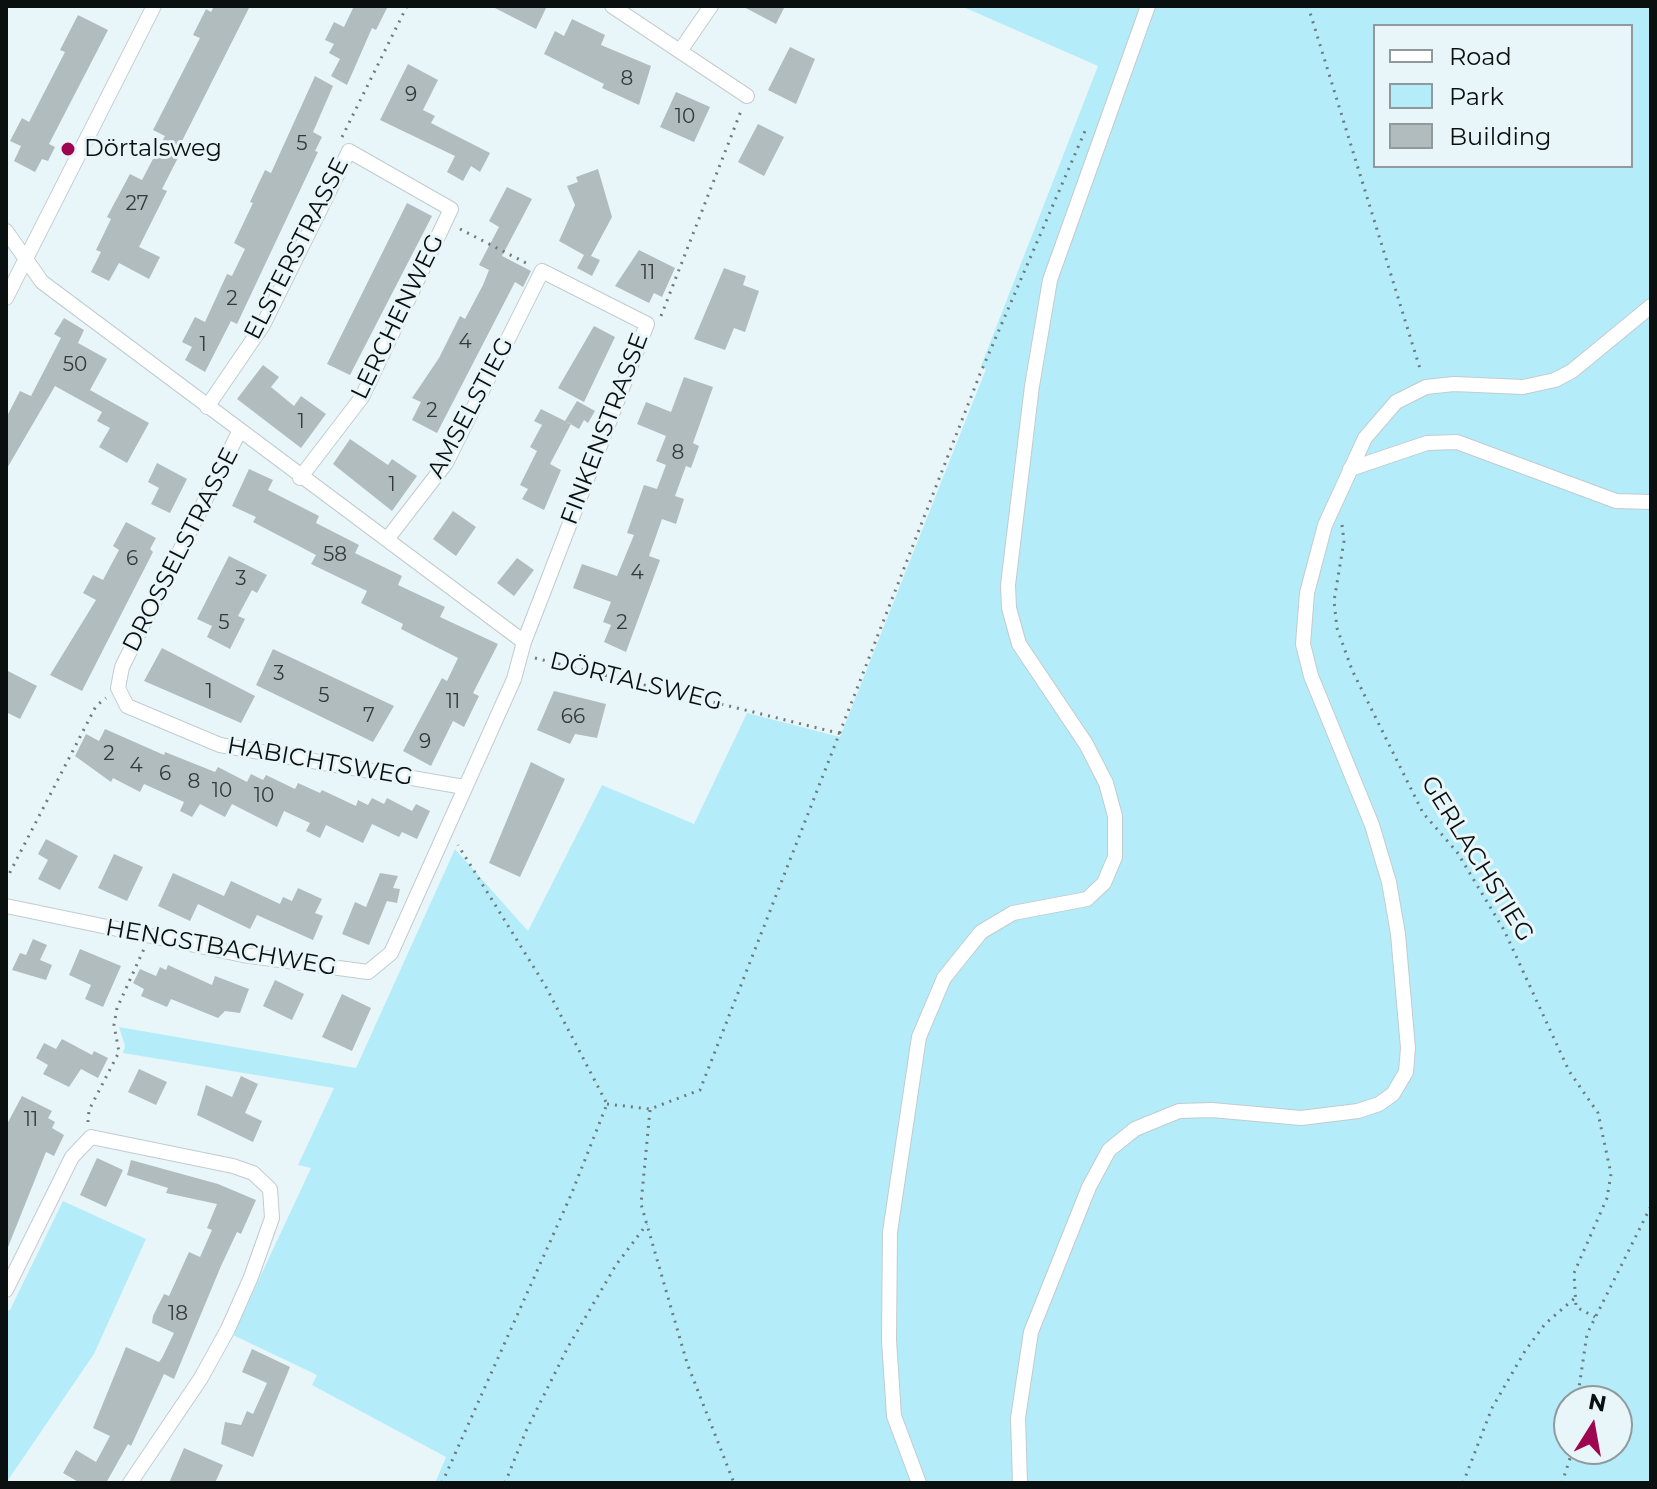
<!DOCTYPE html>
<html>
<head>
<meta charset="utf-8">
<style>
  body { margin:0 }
  #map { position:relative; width:1657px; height:1489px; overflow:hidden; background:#e9f6f9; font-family:Montserrat,sans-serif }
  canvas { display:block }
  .frame { position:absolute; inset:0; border:8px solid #0a0f10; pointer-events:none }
  .legend { position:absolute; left:1373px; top:24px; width:260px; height:144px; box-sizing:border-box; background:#e9f6f9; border:2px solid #909a9c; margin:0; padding:10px 14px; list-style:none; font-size:24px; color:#0a0f10 }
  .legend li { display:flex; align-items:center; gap:16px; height:40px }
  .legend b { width:40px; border:2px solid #909a9c }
  .north { position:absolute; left:1553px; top:1385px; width:80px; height:80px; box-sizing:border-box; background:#e9f6f9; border:2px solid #909a9c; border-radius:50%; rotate:11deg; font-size:22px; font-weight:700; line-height:32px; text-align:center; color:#0a0f10 }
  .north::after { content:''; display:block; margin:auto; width:28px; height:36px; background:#9e0750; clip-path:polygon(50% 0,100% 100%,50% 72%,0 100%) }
</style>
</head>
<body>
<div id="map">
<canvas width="1657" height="1489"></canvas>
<div class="frame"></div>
<ul class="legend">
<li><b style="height:10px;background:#fff"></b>Road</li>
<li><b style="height:22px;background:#b4edf9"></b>Park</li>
<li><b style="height:22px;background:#b0bcbe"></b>Building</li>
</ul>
<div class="north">N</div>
</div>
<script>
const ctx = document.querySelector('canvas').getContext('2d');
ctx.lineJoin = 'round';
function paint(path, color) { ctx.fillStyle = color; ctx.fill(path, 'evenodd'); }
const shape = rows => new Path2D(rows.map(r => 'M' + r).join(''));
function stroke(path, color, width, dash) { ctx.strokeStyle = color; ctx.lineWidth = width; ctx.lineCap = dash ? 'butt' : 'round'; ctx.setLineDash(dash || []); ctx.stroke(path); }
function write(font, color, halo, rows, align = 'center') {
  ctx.font = font + ' Montserrat,sans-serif'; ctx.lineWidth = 6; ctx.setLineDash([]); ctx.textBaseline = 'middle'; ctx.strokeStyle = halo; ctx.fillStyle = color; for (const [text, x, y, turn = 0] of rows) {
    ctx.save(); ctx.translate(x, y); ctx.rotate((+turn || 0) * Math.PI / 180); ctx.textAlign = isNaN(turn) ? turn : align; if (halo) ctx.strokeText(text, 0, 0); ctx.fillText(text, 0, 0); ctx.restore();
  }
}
paint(shape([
  [961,6,1651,6,1651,1483,435,1483,446,1457,312,1385,317,1375,233,1335,311,1168,298,1165,334,1088,123,1053,125,1046,119,1027,356,1068,455,849,528,931,602,785,694,824,747,713,840,737,986,369,981,366,1098,66],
  [1375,26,1631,26,1631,166,1375,166],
  [1569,1401,1617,1401,1617,1449,1569,1449],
  [63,1201,146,1239,94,1354,6,1483,6,1310,10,1310]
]), '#b4edf9');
paint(shape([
  [214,6,250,6,179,147,183,148,162,189,167,191,139,247,160,257,149,279,119,263,109,281,91,272,101,252,96,250,111,219,107,217,130,174,142,180,165,136,153,130,200,38,193,35,206,9,211,12],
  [354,6,388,6,376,30,372,28,347,85,331,76,340,59,329,53,334,44,325,40,334,22,344,27],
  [491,6,547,6,536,29],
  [742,6,785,6,776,24],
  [78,15,108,30,49,144,55,147,48,161,42,159,35,172,14,161,21,146,10,141,22,118,29,122,65,52,60,50],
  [572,19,605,35,601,45,651,66,639,105,602,88,604,84,544,54,555,31,564,36],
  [790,47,815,59,796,104,768,90],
  [408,64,438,80,423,110,435,116,431,123,490,153,480,172,471,166,463,181,447,172,455,156,380,120],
  [315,76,333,86,313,132,322,137,315,151,318,152,237,324,231,321,205,372,185,360,192,347,182,342,195,317,205,322,227,274,232,276,245,249,234,243,253,203,250,202,265,170,271,173],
  [676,92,710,107,694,142,660,127],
  [758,124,784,137,764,176,738,162],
  [598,169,612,217,591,256,600,260,592,276,577,268,584,255,559,241,575,205,567,186,578,182,576,177],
  [507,187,532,199,502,256,531,271,523,287,515,282,437,433,412,420,421,402,412,398,439,358,460,316,465,319,483,285,489,270,479,265,499,227,489,221],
  [407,203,432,216,350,375,327,364],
  [639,250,675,268,662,297,654,293,649,303,615,286],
  [724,268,746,276,743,285,759,291,745,332,734,328,725,350,694,339],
  [64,318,84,330,78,343,107,359,90,390,149,423,127,463,99,447,110,428,97,421,102,412,55,386,6,470,6,418,20,391,31,396,61,338,54,334],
  [594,326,615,337,584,402,558,388],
  [263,365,279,377,271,387,294,406,301,396,326,414,301,448,237,399],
  [684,377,713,387,693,443,699,446,691,468,686,466,675,496,684,499,676,524,662,519,649,556,660,560,626,652,604,642,611,625,603,622,611,602,573,588,582,564,617,576,634,535,627,533,644,485,657,489,666,465,656,461,666,436,637,424,646,402,671,412],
  [577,401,595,411,588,423,584,420,579,429,565,421],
  [541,409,571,424,550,464,561,470,544,510,522,499,528,489,520,485,537,451,530,447,542,425,534,421],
  [350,439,388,465,392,459,417,476,392,511,333,464],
  [157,463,187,479,170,513,151,504,159,488,148,482],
  [249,469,273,480,268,490,319,516,316,523,359,545,355,553,402,576,398,585,445,607,440,617,498,644,473,693,479,696,464,727,453,721,431,766,403,751,442,678,447,681,458,658,401,629,403,624,361,603,367,591,311,564,316,555,253,522,256,517,232,506],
  [453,511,476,527,456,556,433,539],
  [126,522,156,538,150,549,153,552,82,691,50,675,96,600,83,593,93,575,103,580,119,550,113,546],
  [229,556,267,575,257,593,252,590,238,616,245,619,230,649,207,637,212,626,197,619],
  [517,558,534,570,514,596,497,583],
  [162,648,255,696,241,723,144,681],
  [273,649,394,706,373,742,256,685],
  [6,670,37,686,20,719,6,712],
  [554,691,606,704,597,738,575,734,570,744,537,730],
  [105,729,164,755,165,752,215,772,218,767,247,782,251,774,263,780,266,775,295,789,298,783,320,793,322,790,356,806,358,800,368,805,372,798,384,804,387,798,412,811,416,804,430,811,417,839,402,832,399,837,372,824,363,843,326,825,320,838,306,831,310,823,284,811,277,827,232,804,225,817,200,804,192,817,180,811,184,802,144,784,140,792,113,778,111,782,75,756,86,734,99,741],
  [531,762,565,779,520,877,489,863],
  [46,839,78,856,60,890,38,879,48,860,38,854],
  [114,854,143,867,127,901,98,888],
  [173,873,224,896,231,881,280,904,283,897,292,901,298,888,322,899,315,913,323,916,313,940,257,915,250,929,198,904,190,921,158,906],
  [380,873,398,876,393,888,400,889,397,903,387,901,369,945,342,934,355,902,366,907],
  [33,939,47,945,40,960,52,965,46,980,12,970,20,953,26,955],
  [80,949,121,966,103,1007,85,999,91,985,69,975],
  [168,965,212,985,215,976,249,989,240,1013,225,1011,218,1018,171,999,167,1007,141,996,144,989,133,983,140,969,156,976,160,967,166,970],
  [275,980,304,994,292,1020,263,1006],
  [342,994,371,1008,352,1051,322,1037],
  [62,1039,92,1055,94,1051,108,1058,98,1078,81,1069,69,1087,43,1074,48,1065,36,1058,44,1043,56,1049],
  [139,1069,167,1082,156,1105,128,1092],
  [241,1076,258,1084,245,1113,262,1121,253,1142,197,1115,206,1085,232,1097],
  [22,1096,52,1111,48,1118,55,1122,52,1128,64,1135,54,1156,46,1152,6,1252,6,1126],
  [97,1158,123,1170,106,1207,80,1195],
  [131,1160,218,1184,256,1200,241,1234,237,1232,221,1266,174,1379,164,1374,131,1446,128,1444,106,1483,80,1483,63,1473,76,1450,96,1462,110,1436,93,1428,126,1347,159,1362,162,1358,174,1333,152,1323,153,1316,164,1294,169,1296,189,1252,200,1257,212,1230,207,1228,217,1204,166,1193,168,1188,127,1175],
  [252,1349,290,1367,253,1457,221,1444,225,1422,241,1425,247,1411,253,1414,267,1383,242,1372],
  [184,1448,223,1465,215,1483,169,1483]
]), '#b0bcbe');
const street = shape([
  [612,6,747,96],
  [680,51,711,6],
  [6,231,42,282,524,642],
  [6,298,154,6],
  [207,407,263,325,349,151,451,209,362,397,300,478],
  [239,432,122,667,118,688,127,706,220,745,464,787],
  [1350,469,1427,443,1457,442,1616,501,1651,502],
  [6,906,243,955,368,972,391,953,514,679,524,642,647,324,542,271,446,463,388,538],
  [6,1290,72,1157,91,1137,233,1166,253,1173,270,1189,272,1218,251,1277,228,1329,201,1378,130,1483],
  [919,1483,894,1416,889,1340,890,1232,919,1037,944,978,981,932,1013,913,1087,899,1104,883,1115,857,1115,816,1106,783,1086,744,1019,644,1009,608,1008,585,1032,386,1050,280,1148,6],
  [1020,1483,1018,1418,1031,1332,1089,1187,1109,1150,1135,1129,1179,1111,1212,1110,1301,1118,1358,1111,1379,1104,1393,1094,1406,1072,1408,1048,1398,934,1389,882,1372,825,1311,676,1303,644,1307,593,1325,525,1365,438,1396,402,1426,387,1454,384,1523,387,1555,380,1572,371,1651,306]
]);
stroke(street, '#c0cccf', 16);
stroke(shape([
  [1308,6,1421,372],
  [342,137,407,6],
  [460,229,528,264],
  [661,316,741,111],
  [1342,525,1344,541,1334,601,1337,628,1352,670,1423,813,1457,852,1504,930,1569,1071,1598,1113,1611,1174,1607,1198,1574,1273,1576,1307,1595,1317],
  [535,658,842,734],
  [6,880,96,706,106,698],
  [607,1104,650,1109,700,1090,980,374,1085,131],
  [650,1110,641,1204,687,1363,734,1483],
  [88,1122,89,1110,119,1052,114,1025,117,1008,144,949],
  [1577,1401,1587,1334,1651,1206],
  [442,1483,571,1195,607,1104,546,987,458,845],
  [505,1483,526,1431,568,1347,616,1265,647,1224],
  [1463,1483,1492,1408,1525,1351,1545,1324,1576,1297],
  [1562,1483,1573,1449]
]), '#70797b', 3, [2, 6]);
stroke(street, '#fff', 14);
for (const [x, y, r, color] of [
  [68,149,8,"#9e0750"]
]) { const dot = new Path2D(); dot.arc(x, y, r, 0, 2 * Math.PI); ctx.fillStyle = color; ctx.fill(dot); stroke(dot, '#e9f6f9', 3); }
write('20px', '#343a3c', null, [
  ["8",627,79],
  ["9",411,95],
  ["10",685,117],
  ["5",302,144],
  ["27",137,204],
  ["11",648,273],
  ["2",232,299],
  ["4",465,342],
  ["1",203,345],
  ["50",75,365],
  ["2",432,411],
  ["1",301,422],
  ["8",678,453],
  ["1",392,485],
  ["58",335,555],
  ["6",132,559],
  ["4",637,573],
  ["3",241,579],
  ["5",224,623],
  ["2",622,623],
  ["3",279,674],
  ["1",209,692],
  ["5",324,696],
  ["11",453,702],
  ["7",369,716],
  ["66",573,717],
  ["9",425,742],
  ["2",109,754],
  ["4",136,766],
  ["6",165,774],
  ["8",194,782],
  ["10",222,791],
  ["10",264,796],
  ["11",31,1120],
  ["18",178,1314]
]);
write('24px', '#0a0f10', '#e9f6f9', [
  ["Dörtalsweg",84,149]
], 'left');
write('24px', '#0a0f10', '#e9f6f9', [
  ["ELSTERSTRASSE",297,249,-63],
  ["LERCHENWEG",398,317,-64],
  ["AMSELSTIEG",471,408,-62],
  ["FINKENSTRASSE",605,429,-69],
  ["DROSSELSTRASSE",181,550,-63],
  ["DÖRTALSWEG",636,682,14],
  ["HABICHTSWEG",320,762,10],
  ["GERLACHSTIEG",1477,859,58],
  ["HENGSTBACHWEG",221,948,10]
]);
</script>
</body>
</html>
